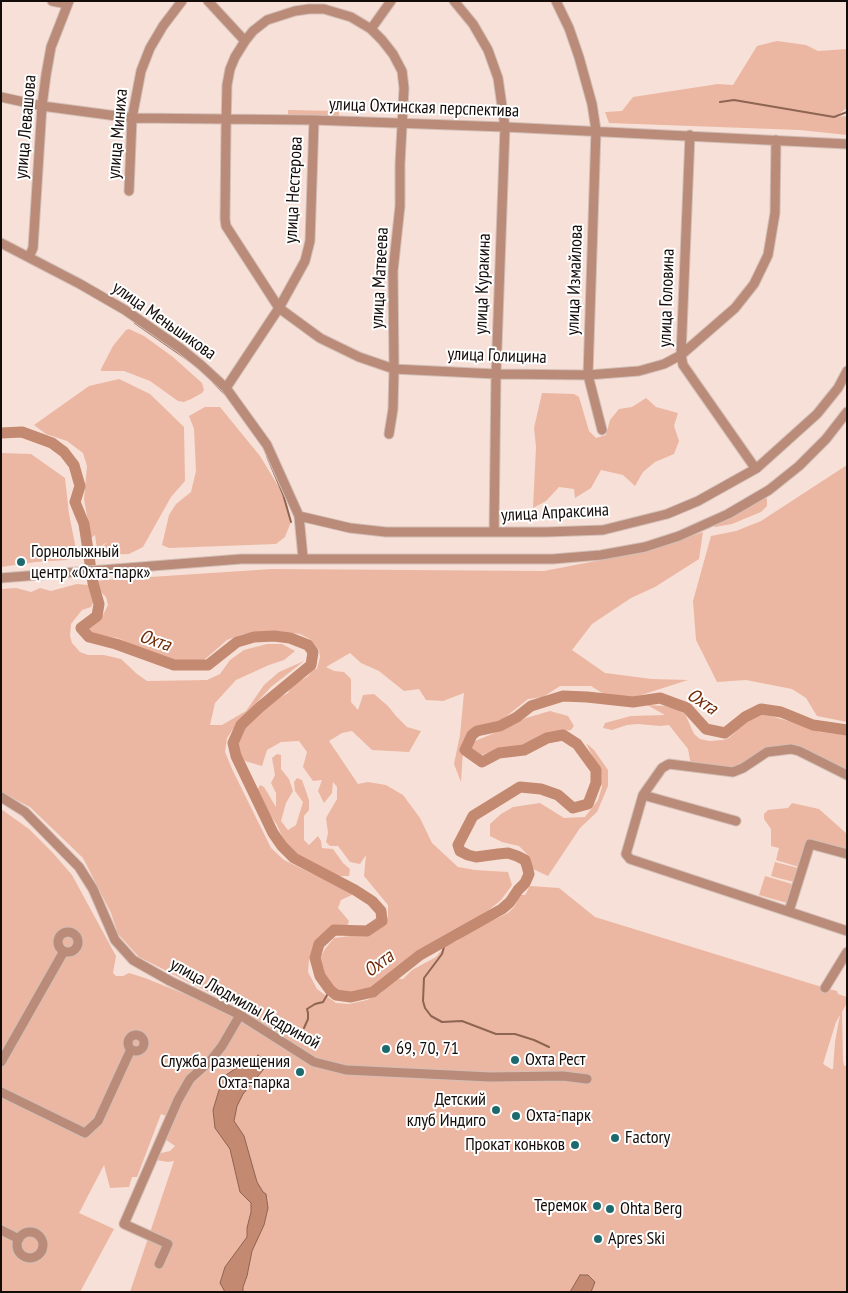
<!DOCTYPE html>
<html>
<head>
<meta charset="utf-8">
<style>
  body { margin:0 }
  #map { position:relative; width:848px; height:1293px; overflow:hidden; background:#f7e0d7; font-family:"PT Sans Narrow",sans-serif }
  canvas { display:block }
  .frame { position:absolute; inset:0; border:2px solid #130c09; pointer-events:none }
</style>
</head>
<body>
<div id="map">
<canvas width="848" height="1293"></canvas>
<div class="frame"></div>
</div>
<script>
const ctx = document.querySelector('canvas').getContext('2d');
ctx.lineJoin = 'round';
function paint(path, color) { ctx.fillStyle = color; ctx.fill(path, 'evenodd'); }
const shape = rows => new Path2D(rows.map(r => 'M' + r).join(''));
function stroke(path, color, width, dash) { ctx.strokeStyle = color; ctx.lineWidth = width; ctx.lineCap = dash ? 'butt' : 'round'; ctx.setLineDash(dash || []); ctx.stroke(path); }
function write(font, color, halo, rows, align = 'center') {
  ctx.font = font + ' "PT Sans Narrow",sans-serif'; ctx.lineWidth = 4; ctx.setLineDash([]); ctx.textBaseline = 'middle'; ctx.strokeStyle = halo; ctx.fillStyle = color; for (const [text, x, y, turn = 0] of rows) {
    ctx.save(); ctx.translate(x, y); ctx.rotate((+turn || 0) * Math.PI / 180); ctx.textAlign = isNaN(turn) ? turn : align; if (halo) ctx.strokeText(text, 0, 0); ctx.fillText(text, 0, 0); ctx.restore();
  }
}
paint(shape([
  [777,41,806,45,818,51,847,49,847,108,835,117,847,116,847,135,800,130,609,123,605,112,622,111,633,97,718,84,733,85,757,46],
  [288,110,339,111,339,117,288,116],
  [129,329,144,336,173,357,202,383,204,390,202,393,191,399,184,402,178,401,150,381,124,371,101,371,101,369,113,346,126,330],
  [119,379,150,394,184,427,185,481,171,497,143,547,129,554,95,555,107,542,97,549,95,535,91,538,84,499,87,466,83,453,67,441,46,434,34,425,89,386],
  [542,393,574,394,579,397,589,431,596,438,606,435,610,420,619,409,632,407,646,398,656,407,678,413,674,426,679,441,674,454,655,462,643,472,635,486,623,475,601,470,591,488,575,498,574,489,559,487,546,501,533,508,536,447,534,428],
  [205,407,220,407,260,456,283,494,291,522,285,537,276,544,169,548,162,545,169,515,176,504,191,492,196,471,194,429,189,416],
  [1,453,31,454,65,478,69,514,76,549,67,560,36,562,1,567],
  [847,465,847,722,817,716,806,698,792,689,746,680,717,682,696,640,693,601,711,536,736,531,761,521],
  [764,496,767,499,767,506,761,512,732,524,715,527,713,525],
  [703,532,699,559,655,587,631,598,592,624,572,650,605,673,652,679,688,680,635,697,610,698,591,686,560,686,543,697,528,699,498,723,476,728,463,750,461,782,454,764,460,735,464,693,443,701,426,700,419,689,404,691,379,671,361,663,350,653,326,667,334,671,344,672,351,679,351,702,358,710,363,695,374,694,388,706,396,716,407,727,421,731,409,752,372,750,352,731,342,733,329,741,358,784,368,782,386,785,403,795,420,818,432,843,458,867,475,870,508,872,512,885,501,900,484,914,446,937,420,949,374,986,365,991,353,993,343,993,335,989,325,979,317,964,325,949,334,938,366,934,378,929,388,917,388,905,364,876,366,855,360,864,350,862,338,846,330,846,326,842,328,833,326,818,337,799,337,787,333,782,332,793,324,803,318,791,322,780,313,781,303,767,307,752,299,741,281,742,267,750,262,766,245,761,238,751,239,737,247,723,275,700,288,693,292,685,307,677,314,669,317,669,320,657,319,650,310,639,300,634,273,631,243,634,227,640,204,660,173,660,152,654,118,638,89,633,88,627,103,615,108,605,106,597,100,591,97,581,104,580,272,569,544,571,648,551],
  [77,584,88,585,93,590,95,599,91,607,82,610,71,624,70,636,72,643,80,652,88,655,104,655,121,659,137,674,147,681,207,680,220,674,230,660,244,650,267,644,282,644,295,651,284,660,269,665,236,680,215,703,210,725,222,725,246,711,264,685,279,672,304,661,271,687,235,726,227,738,225,752,232,769,271,848,284,860,354,894,341,900,338,908,349,921,347,926,331,927,324,933,316,940,309,960,308,972,317,989,336,1003,349,1004,367,1000,381,993,395,979,403,979,412,970,436,957,445,946,457,941,467,933,508,913,515,906,520,895,525,895,530,886,559,888,595,917,825,988,837,991,838,994,847,997,847,1003,842,1012,843,1060,844,1066,847,1065,847,1292,130,1292,174,1161,168,1162,156,1160,161,1153,170,1151,175,1146,165,1139,168,1117,161,1114,137,1177,132,1177,129,1187,110,1188,104,1165,79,1213,114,1229,80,1292,1,1292,1,809,29,829,53,853,72,875,116,956,113,973,116,976,123,976,129,973,145,978,212,1005,234,1018,248,1013,250,1007,239,1003,232,1004,139,957,118,934,111,913,83,858,30,807,1,792,1,589,16,588,31,592,40,588,51,591],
  [840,1015,835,1042,833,1069,831,1069,823,1064,836,1022],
  [647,705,665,706,676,709,685,714,694,734,700,739,709,741,723,740,729,738,742,725,753,718,763,714,792,722,820,732,847,735,847,775,783,749,743,768,691,766,688,749,669,725,660,726,638,724,627,725,612,730,603,728,605,723,631,716,665,715],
  [550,711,568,716,574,726,571,730,553,732,522,745,495,750,482,755,475,754,469,751,471,744,475,741,497,732,526,718],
  [586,743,594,750,608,770,608,786,597,812,580,828,548,876,533,869,528,855,519,846,502,842,490,836,490,824,501,814,513,807,540,803,564,818,585,817,598,800,602,787,598,767],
  [277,754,281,755,281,769,289,779,293,791,286,803,281,821,288,830,296,825,303,802,295,791,294,782,297,778,302,780,309,800,309,810,304,816,304,840,309,845,318,836,321,841,322,848,333,849,343,863,350,869,349,876,337,876,301,857,285,843,277,825,263,805,257,791,260,785,264,787,276,807,276,793,271,783,275,775,272,758],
  [792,803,819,809,847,834,847,854,811,844,799,867,776,860,779,848,771,846,771,829,764,819,764,814,768,810,788,808],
  [775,862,798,868,794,882,771,876],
  [765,876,792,884,787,903,759,895]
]), '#ebb7a2');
const water = shape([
  [258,1055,268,1064,243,1094,237,1106,234,1121,244,1136,257,1182,263,1192,266,1194,268,1208,264,1225,252,1251,247,1276,243,1287,243,1292,225,1292,220,1283,225,1267,247,1237,247,1228,251,1212,251,1203,240,1192,230,1149,215,1128,213,1110,223,1077,238,1067,247,1067,258,1055],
  [580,1275,588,1275,595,1282,591,1292,570,1292,580,1275]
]);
paint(water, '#c38971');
stroke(water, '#8e6452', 1);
stroke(shape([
  [720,102,734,100,834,117,847,112],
  [135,323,191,362],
  [213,382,225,394],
  [267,456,283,494,291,522],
  [446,940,442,954,424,978,423,1001,425,1008,431,1016,442,1022,462,1021,496,1034,515,1034,534,1040,549,1047],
  [304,1028,308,1019,308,1013,307,1009,315,1004,323,1002,330,990],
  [560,1111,562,1112],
  [564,1113,574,1117],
  [576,1118,577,1118]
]), '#8e6452', 2);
stroke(shape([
  [1,433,22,432,52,443,64,452,74,465,80,486,75,502,84,524,93,583,99,604,97,616,81,628,89,637,116,644,174,665,208,665,237,642,254,637,274,636,290,638,308,645,313,652,311,665,260,707,241,725,233,743,236,756,273,833,282,846,294,858,355,890,372,901,381,911,382,921,367,931,334,930,319,944,315,958,320,976,330,990,336,995,351,997,373,992,420,955,502,909,510,902,518,890,525,883,529,874,527,866,525,860,517,856,508,853,498,854,476,857,468,855,460,851,458,845,473,816,520,787,541,789,558,795,573,808,588,804,596,783,596,770,577,744,563,735,547,738,524,750,499,753,482,762,465,750,472,735,477,731,500,726,517,717,531,706,563,696,587,697,633,702,660,698,687,708,706,729,725,733,745,717,761,709,781,712,813,725,847,730]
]), '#c38971', 11);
const minor = shape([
  [52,1,67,4],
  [208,1,245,41],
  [454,1,473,24,488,50,498,78,505,127,496,374,494,532],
  [556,1,569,28,579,57,592,104,596,130,588,375,602,430],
  [371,29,391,1],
  [1,97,42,106,132,118,314,120,505,127,847,144],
  [690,135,681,355,683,365,753,465,757,468],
  [129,191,132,118,141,71,150,48,163,26,182,1],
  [1,243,80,284,125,310,180,348,201,365,226,388,267,445,299,516,303,558],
  [29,257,33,248,42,106,46,75,51,47,69,1],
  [226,388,279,308,305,261,310,241,314,120],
  [389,434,393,409,394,369,393,271,400,206,400,164,404,88,402,71,393,54,382,40,371,29,351,17,324,9,309,9,295,11,267,20,253,31,245,41,235,57,230,69,227,85,226,128,225,219,226,226,279,308,320,338,359,357,394,369,496,374,588,375,639,371,664,364,681,355,735,308,754,284,768,255,775,213,776,140],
  [299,516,350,528,386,532,546,532,603,530,667,514,698,501,757,468,817,414,838,388,847,371],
  [1,578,241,559,553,559,601,555,645,547,679,536,728,514,769,490,799,466,826,439,847,412],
  [847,775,799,751,791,749,767,752,743,768,733,772,669,764,662,768,643,795,626,854,630,859,847,931],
  [643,795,736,821],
  [1,797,25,812,79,867,93,889,115,940,133,960,170,981,240,1015,314,1062,346,1070,490,1077,563,1076,587,1079],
  [789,911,810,844,847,854],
  '58 942a10 10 0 1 1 20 0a10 10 0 1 1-20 0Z',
  [825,988,847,952],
  '128 1043a8 8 0 1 1 16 0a8 8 0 1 1-16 0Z',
  [1,1062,64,951],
  [1,1092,85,1133,98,1121,131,1049],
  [1,1230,19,1239],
  '17 1245a13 13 0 1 1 26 0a13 13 0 1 1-26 0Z',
  [159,1264,168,1244,124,1224,178,1100,190,1079,211,1060,222,1046,240,1015]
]);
stroke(minor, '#d3beb6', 11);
stroke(minor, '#b98b78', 9);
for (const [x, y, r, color] of [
  [21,562,5,"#1d6a6e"],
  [386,1049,5,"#1d6a6e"],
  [515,1060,5,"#1d6a6e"],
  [300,1072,5,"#1d6a6e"],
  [496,1110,5,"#1d6a6e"],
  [516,1116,5,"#1d6a6e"],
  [615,1138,5,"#1d6a6e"],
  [575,1145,5,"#1d6a6e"],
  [597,1206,5,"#1d6a6e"],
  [610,1209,5,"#1d6a6e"],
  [598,1239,5,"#1d6a6e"]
]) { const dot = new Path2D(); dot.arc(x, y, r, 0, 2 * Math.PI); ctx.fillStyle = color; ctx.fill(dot); stroke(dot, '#fff', 2); }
write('18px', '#130c09', '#fff', [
  ["улица Охтинская перспектива",424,108,2],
  ["улица Левашова",26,127,-85],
  ["улица Миниха",118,134,-85],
  ["улица Нестерова",294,190,-87],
  ["улица Матвеева",380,278,-87],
  ["улица Измайлова",575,280,-88],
  ["улица Куракина",483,284,-88],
  ["улица Головина",667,298,-88],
  ["улица Меньшикова",164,321,35],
  ["улица Голицина",497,356,2],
  ["улица Апраксина",555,513,-3],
  ["улица Людмилы Кедриной",245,1004,29]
]);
write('18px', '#130c09', '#fff', [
  ["Горнолыжный",31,552],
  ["центр «Охта-парк»",31,573],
  ["69, 70, 71",396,1049],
  ["Охта Рест",525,1060],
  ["Служба размещения",290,1062,"right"],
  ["Охта-парка",290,1083,"right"],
  ["Детский",486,1100,"right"],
  ["клуб Индиго",486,1121,"right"],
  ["Охта-парк",526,1116],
  ["Factory",625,1138],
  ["Прокат коньков",565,1145,"right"],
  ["Теремок",587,1206,"right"],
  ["Ohta Berg",620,1209],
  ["Apres Ski",608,1239]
], 'left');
write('italic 19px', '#702a04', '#fff', [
  ["Охта",155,641,19],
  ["Охта",702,702,34],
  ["Охта",379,964,-37]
]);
</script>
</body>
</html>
